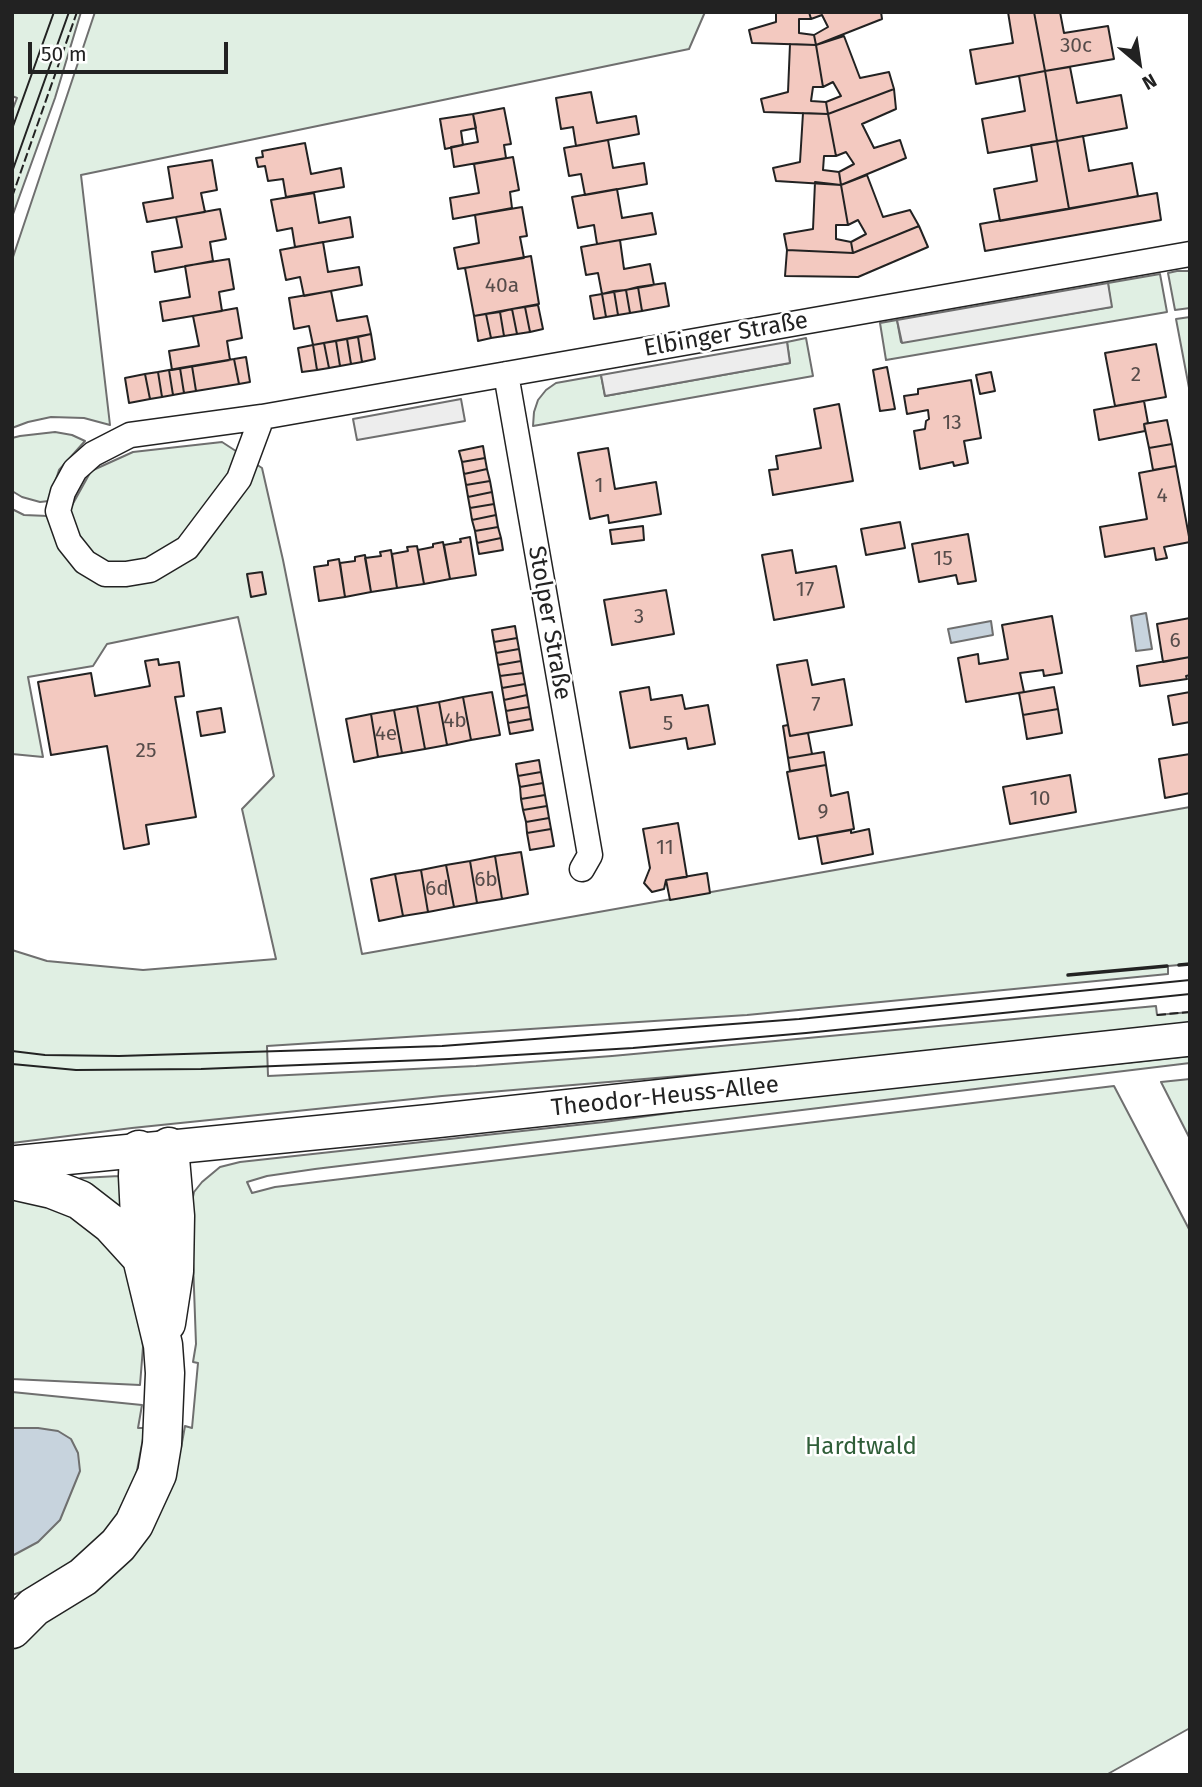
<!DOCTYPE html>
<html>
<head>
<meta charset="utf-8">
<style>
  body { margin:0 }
  #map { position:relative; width:1202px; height:1787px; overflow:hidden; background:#fff; font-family:"Fira Sans",sans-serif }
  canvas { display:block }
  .frame { position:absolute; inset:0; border:14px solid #222; pointer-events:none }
  .north { position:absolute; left:1104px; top:28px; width:70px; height:70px; -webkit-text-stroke:5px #fff; paint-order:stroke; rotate:151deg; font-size:19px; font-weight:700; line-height:28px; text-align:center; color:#222 }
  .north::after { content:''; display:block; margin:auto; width:24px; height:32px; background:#222; clip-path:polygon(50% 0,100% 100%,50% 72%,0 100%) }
  .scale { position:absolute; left:28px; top:42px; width:200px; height:32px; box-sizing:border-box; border:4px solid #222; border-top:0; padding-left:9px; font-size:21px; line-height:24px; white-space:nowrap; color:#222; -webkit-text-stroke:5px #fff; paint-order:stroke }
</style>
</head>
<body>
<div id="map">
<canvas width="1202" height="1787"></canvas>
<div class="frame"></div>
<div class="north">N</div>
<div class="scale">50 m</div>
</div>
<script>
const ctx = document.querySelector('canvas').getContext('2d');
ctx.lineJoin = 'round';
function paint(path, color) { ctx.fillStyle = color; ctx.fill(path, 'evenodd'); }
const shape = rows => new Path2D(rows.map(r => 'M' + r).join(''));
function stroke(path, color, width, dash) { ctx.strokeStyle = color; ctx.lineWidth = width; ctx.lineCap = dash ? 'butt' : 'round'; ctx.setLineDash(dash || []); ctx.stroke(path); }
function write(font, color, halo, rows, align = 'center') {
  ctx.font = font + ' "Fira Sans",sans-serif'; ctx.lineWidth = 5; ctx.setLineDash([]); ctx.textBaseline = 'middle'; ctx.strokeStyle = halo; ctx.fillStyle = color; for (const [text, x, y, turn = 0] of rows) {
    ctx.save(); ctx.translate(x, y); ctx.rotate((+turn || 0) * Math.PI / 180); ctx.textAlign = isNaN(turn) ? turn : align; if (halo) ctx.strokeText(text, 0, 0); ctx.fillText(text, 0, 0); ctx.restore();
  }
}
const green = shape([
  [12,12,81,12,55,98,12,217,12,111,17,98,12,96,12,12],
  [95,12,705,12,689,49,81,175,110,425,84,418,51,417,28,422,12,428,12,260,95,12],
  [1177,271,1190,271,1190,308,1175,310,1168,273,1177,271],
  [1160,274,1167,312,886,360,880,323,897,320,901,342,1111,307,1108,283,1160,274],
  [1190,317,1190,393,1176,319,1190,317],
  [806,338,813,376,533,426,534,412,538,400,546,390,556,383,601,375,605,396,790,363,787,342,806,338],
  [55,432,72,435,85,441,59,470,49,501,40,502,22,497,12,491,12,438,20,436,55,432],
  [222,442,262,468,283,560,362,954,1190,807,1190,964,1168,966,1168,974,747,1015,267,1046,268,1076,476,1066,612,1056,1156,1006,1157,1015,1190,1012,1190,1025,751,1070,442,1096,132,1128,12,1143,12,950,47,961,143,970,276,959,242,809,274,776,238,617,107,644,93,666,28,677,43,757,12,754,12,509,24,515,48,516,55,536,91,471,133,452,222,442],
  [1190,1056,1190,1063,315,1169,267,1176,247,1182,252,1193,275,1187,1114,1086,1190,1231,1190,1728,1106,1775,12,1775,12,1637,181,1448,185,1426,192,1428,198,1363,193,1362,196,1344,191,1206,194,1192,202,1182,220,1167,240,1162,604,1122,721,1106,1190,1056],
  [1190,1079,1190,1139,1161,1082,1190,1079],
  [119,1176,127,1212,77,1180,81,1178,119,1176],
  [12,1191,80,1212,130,1274,140,1315,143,1347,140,1385,12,1379,12,1191],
  [12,1392,142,1405,138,1428,145,1428,136,1476,117,1515,103,1534,86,1553,33,1588,12,1595,12,1392]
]);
paint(green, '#e0efe3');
stroke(green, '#6f6f6f', 2);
const parking = shape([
  [1108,283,1112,307,902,343,897,320,1108,283],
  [787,342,790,363,605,396,601,375,787,342],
  [461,399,465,421,357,440,353,419,461,399]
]);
paint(parking, '#ededed');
stroke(parking, '#6f6f6f', 2);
const water = shape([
  [1146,613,1152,649,1136,651,1131,616,1146,613],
  [991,621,993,635,951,643,948,629,991,621],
  [12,1428,38,1428,58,1431,71,1439,78,1453,80,1471,60,1520,38,1542,12,1556,12,1428]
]);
paint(water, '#c7d3dd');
stroke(water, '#6f6f6f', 2);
const building = shape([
  [776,12,809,12,811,19,799,19,799,33,814,35,816,45,752,43,749,30,776,22,776,12],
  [809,12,881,12,882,19,816,45,814,35,828,27,822,15,811,19,809,12],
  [1008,12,1034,12,1045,71,976,84,970,50,1013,43,1008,12],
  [1034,12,1060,12,1064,33,1108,26,1114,59,1045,71,1034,12],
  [844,36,860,78,889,72,894,89,828,114,826,102,841,96,833,82,823,87,816,45,844,36],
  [790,44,816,45,823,87,813,87,811,101,826,102,828,114,764,112,761,99,788,92,790,44],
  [1070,67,1077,103,1121,95,1127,128,1057,141,1045,71,1070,67],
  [1045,71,1057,141,988,153,982,119,1025,111,1019,76,1045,71],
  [894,89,896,109,862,124,874,148,900,140,906,158,841,185,839,172,854,164,846,152,836,156,828,114,894,89],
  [591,92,597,123,636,116,639,134,576,146,573,127,561,129,556,98,591,92],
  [504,108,511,144,504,145,506,158,454,167,451,147,478,142,473,114,504,108],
  [803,113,828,114,836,156,824,156,823,170,839,172,841,185,776,181,773,168,800,162,803,113],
  [473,114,476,128,461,131,463,145,445,149,440,119,473,114],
  [1083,136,1089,171,1132,163,1138,196,1069,209,1057,141,1083,136],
  [608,140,613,168,644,163,647,184,585,195,581,174,569,176,564,148,608,140],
  [1057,141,1069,209,1000,221,994,189,1037,181,1031,145,1057,141],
  [305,143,311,174,341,168,344,187,286,197,283,179,268,181,265,166,258,167,256,158,263,157,262,151,305,143],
  [513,157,519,190,510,192,512,208,453,219,450,198,479,193,474,164,513,157],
  [212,160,217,190,201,193,205,212,147,222,143,203,173,198,168,167,212,160],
  [867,175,883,217,910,210,919,226,853,253,851,242,866,234,858,220,848,225,841,185,867,175],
  [815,182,841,185,848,225,836,225,836,239,851,242,853,253,787,250,784,234,813,229,815,182],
  [617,189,622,218,652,213,656,234,597,244,594,225,578,228,572,197,617,189],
  [314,193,319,223,350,217,353,237,295,247,292,228,277,231,271,200,314,193],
  [1157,193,1161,220,985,251,980,224,1157,193],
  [522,207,527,236,520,237,524,258,458,269,454,248,479,243,475,215,522,207],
  [220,209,226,239,210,242,213,261,155,272,152,252,182,247,176,217,220,209],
  [919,226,928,247,858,277,785,276,787,250,853,253,919,226],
  [620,240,624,269,650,264,654,285,602,294,598,273,586,275,581,247,620,240],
  [323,242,328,272,359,267,362,285,304,296,300,277,286,280,280,250,323,242],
  [531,256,539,304,474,316,465,268,531,256],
  [229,259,234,289,219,292,222,311,163,321,160,302,190,297,185,266,229,259],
  [665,283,669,306,642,311,638,287,665,283],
  [638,287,642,311,630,313,626,290,638,287],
  [626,290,630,313,618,315,614,291,626,290],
  [331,291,337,321,367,316,371,334,313,345,309,326,294,329,289,298,331,291],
  [614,291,618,315,606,317,602,294,614,291],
  [602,294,606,317,594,319,590,296,602,294],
  [538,305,543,329,530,332,525,307,538,305],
  [525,307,530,332,517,334,512,309,525,307],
  [237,308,242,338,227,341,230,360,172,370,169,351,199,346,193,316,237,308],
  [512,309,517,334,504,336,500,312,512,309],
  [500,312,504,336,491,338,486,314,500,312],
  [486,314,491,338,478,341,474,316,486,314],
  [371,334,375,359,362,362,358,337,371,334],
  [358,337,362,362,351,364,347,339,358,337],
  [347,339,351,364,340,366,336,341,347,339],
  [336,341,340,366,329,368,324,343,336,341],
  [324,343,329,368,317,370,313,345,324,343],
  [1156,344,1166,397,1115,406,1105,353,1156,344],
  [313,345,317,370,302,372,298,348,313,345],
  [246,357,250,382,239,384,234,359,246,357],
  [234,359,239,384,196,391,192,366,234,359],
  [192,366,196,391,184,393,180,368,192,366],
  [887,367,895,409,880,411,873,370,887,367],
  [180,368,184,393,173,395,169,370,180,368],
  [169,370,173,395,162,397,158,372,169,370],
  [158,372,162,397,150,399,145,374,158,372],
  [991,372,995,391,980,394,976,375,991,372],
  [145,374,150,399,129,403,125,378,145,374],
  [971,380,981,438,964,441,968,463,954,466,953,462,920,469,914,431,925,429,926,421,929,419,928,410,907,414,904,396,918,394,918,389,971,380],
  [1144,401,1148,423,1144,424,1145,431,1099,440,1094,410,1144,401],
  [839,404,853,481,773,495,769,470,778,469,776,456,821,448,814,409,839,404],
  [1167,420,1172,444,1149,448,1144,424,1167,420],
  [1172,444,1176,466,1153,470,1149,448,1172,444],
  [483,446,485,458,462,462,459,451,483,446],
  [608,448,615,489,656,482,661,514,609,523,608,515,590,519,578,453,608,448],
  [485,458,487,469,464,474,462,462,485,458],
  [1176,466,1190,542,1164,547,1167,558,1156,560,1154,548,1105,557,1100,527,1147,519,1139,473,1176,466],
  [487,469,490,481,466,485,464,474,487,469],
  [490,481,492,492,468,497,466,485,490,481],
  [492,492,494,504,470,508,468,497,492,492],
  [494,504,496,515,472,520,470,508,494,504],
  [496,515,498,527,475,531,472,520,496,515],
  [900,522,905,548,866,555,861,529,900,522],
  [643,526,644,540,612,544,610,530,643,526],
  [498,527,501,538,477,543,475,531,498,527],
  [968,534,976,581,958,584,956,575,919,582,912,544,968,534],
  [470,537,476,575,450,579,444,545,461,542,460,539,470,537],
  [501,538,503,550,479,554,477,543,501,538],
  [443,542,450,579,424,584,418,550,433,547,433,544,443,542],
  [417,546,424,584,397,588,392,554,408,551,407,547,417,546],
  [391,550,397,588,371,592,365,558,381,556,380,552,391,550],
  [792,550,796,573,836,566,844,607,774,620,762,555,792,550],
  [365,555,371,592,345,597,340,563,355,561,355,557,365,555],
  [339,559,345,597,319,601,314,567,328,565,328,561,339,559],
  [262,572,266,594,251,597,247,574,262,572],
  [666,590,674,634,612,645,604,600,666,590],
  [1052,616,1062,673,1044,676,1043,670,1020,673,1024,692,966,702,958,658,978,654,979,664,1008,659,1002,625,1052,616],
  [1190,618,1190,657,1163,662,1157,624,1190,618],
  [515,626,517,638,494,642,492,630,515,626],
  [517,638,519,649,496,653,494,642,517,638],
  [519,649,521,661,498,665,496,653,519,649],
  [1190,657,1190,675,1186,676,1187,679,1140,686,1137,666,1190,657],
  [158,659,159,665,179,662,184,696,175,697,196,817,146,825,149,844,124,849,107,746,51,755,38,682,91,673,95,696,150,686,145,661,158,659],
  [807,660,812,685,844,679,852,725,790,736,777,665,807,660],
  [521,661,523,673,500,676,498,665,521,661],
  [523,673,525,684,502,688,500,676,523,673],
  [525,684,527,695,504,700,502,688,525,684],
  [649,687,651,700,682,695,685,709,708,705,715,744,688,749,686,738,630,748,620,692,649,687],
  [1054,687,1058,709,1023,715,1019,693,1054,687],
  [492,692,500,735,471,740,463,697,492,692],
  [1190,692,1190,722,1173,725,1168,696,1190,692],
  [527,695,529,707,506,711,504,700,527,695],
  [463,697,471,740,447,745,439,702,463,697],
  [439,702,447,745,425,749,417,706,439,702],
  [417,706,425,749,402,753,394,710,417,706],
  [529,707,531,719,508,723,506,711,529,707],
  [221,708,225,732,201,736,197,712,221,708],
  [1058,709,1062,733,1027,739,1023,715,1058,709],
  [394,710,402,753,378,757,371,714,394,710],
  [371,714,378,757,354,762,346,719,371,714],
  [531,719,533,730,510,734,508,723,531,719],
  [788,725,790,736,808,733,812,754,788,758,783,726,788,725],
  [824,752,826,765,790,771,788,758,824,752],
  [1190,754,1190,793,1165,798,1159,759,1190,754],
  [539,760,541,772,518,776,516,764,539,760],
  [826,765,831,796,848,792,854,829,799,839,787,772,826,765],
  [541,772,543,783,520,787,518,776,541,772],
  [1070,775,1076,812,1010,824,1003,787,1070,775],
  [543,783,545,795,521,799,520,787,543,783],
  [545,795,547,806,523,810,521,799,545,795],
  [547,806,549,818,526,822,523,810,547,806],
  [549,818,551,829,527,833,526,822,549,818],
  [678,823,687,877,666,880,664,889,652,892,644,883,650,868,643,829,678,823],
  [551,829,554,846,530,850,527,833,551,829],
  [869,829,873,854,822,864,817,836,851,830,851,833,869,829],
  [521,852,528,894,502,899,495,856,521,852],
  [495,856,502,899,477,903,470,861,495,856],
  [470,861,477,903,454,907,446,865,470,861],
  [446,865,454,907,428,912,421,870,446,865],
  [421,870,428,912,403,916,395,874,421,870],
  [707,873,710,893,670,900,666,880,707,873],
  [395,874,403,916,379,921,371,879,395,874]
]);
paint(building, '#f3c9c0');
stroke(building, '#222', 2);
const street = shape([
  [506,374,590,855,582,869],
  [262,417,239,479,187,548,150,570,126,574,105,574,85,562,69,542,58,511,63,492,75,470,93,454,130,435,262,417,1190,254]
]);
const secondary = shape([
  [12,1163,434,1121,1190,1039]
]);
const primary = shape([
  [12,1180,52,1189,80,1200,111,1224,142,1258],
  [166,1323,174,1271,175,1216,169,1147],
  [12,1629,34,1607,83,1577,118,1545,134,1524,157,1474,162,1444,165,1373,163,1345,142,1258,138,1176,139,1150]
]);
stroke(street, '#222', 27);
stroke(secondary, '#222', 36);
stroke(primary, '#222', 41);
stroke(street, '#fff', 24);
stroke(secondary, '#fff', 33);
stroke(primary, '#fff', 38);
stroke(shape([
  [12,129,54,12],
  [12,172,69,12],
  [12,1051,45,1055,119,1056,442,1046,799,1019,1190,980],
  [12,1064,76,1070,201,1069,449,1059,633,1048,806,1033,1190,994]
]), '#222', 2);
stroke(shape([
  [12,197,77,12],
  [1157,1015,1190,1012]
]), '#222', 2, [9, 3.5]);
stroke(shape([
  [1179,965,1190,964],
  [1068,975,1167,966]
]), '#222', 3.5);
write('21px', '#564c4a', null, [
  ["30c",1076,46],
  ["40a",502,286],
  ["2",1136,375],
  ["13",952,423],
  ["1",599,486],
  ["4",1162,496],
  ["15",943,559],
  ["17",805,590],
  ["3",639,617],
  ["6",1175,641],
  ["7",816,705],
  ["4b",455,721],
  ["5",668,724],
  ["4e",386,734],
  ["25",146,751],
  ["10",1040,799],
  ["9",823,812],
  ["11",665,848],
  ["6b",486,880],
  ["6d",437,889]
]);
write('24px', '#222', '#fff', [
  ["Elbinger Straße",726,335,-10],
  ["Stolper Straße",549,623,80],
  ["Theodor-Heuss-Allee",665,1097,-6]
]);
write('24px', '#2f5e38', '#fff', [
  ["Hardtwald",861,1447]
]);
</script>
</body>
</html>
